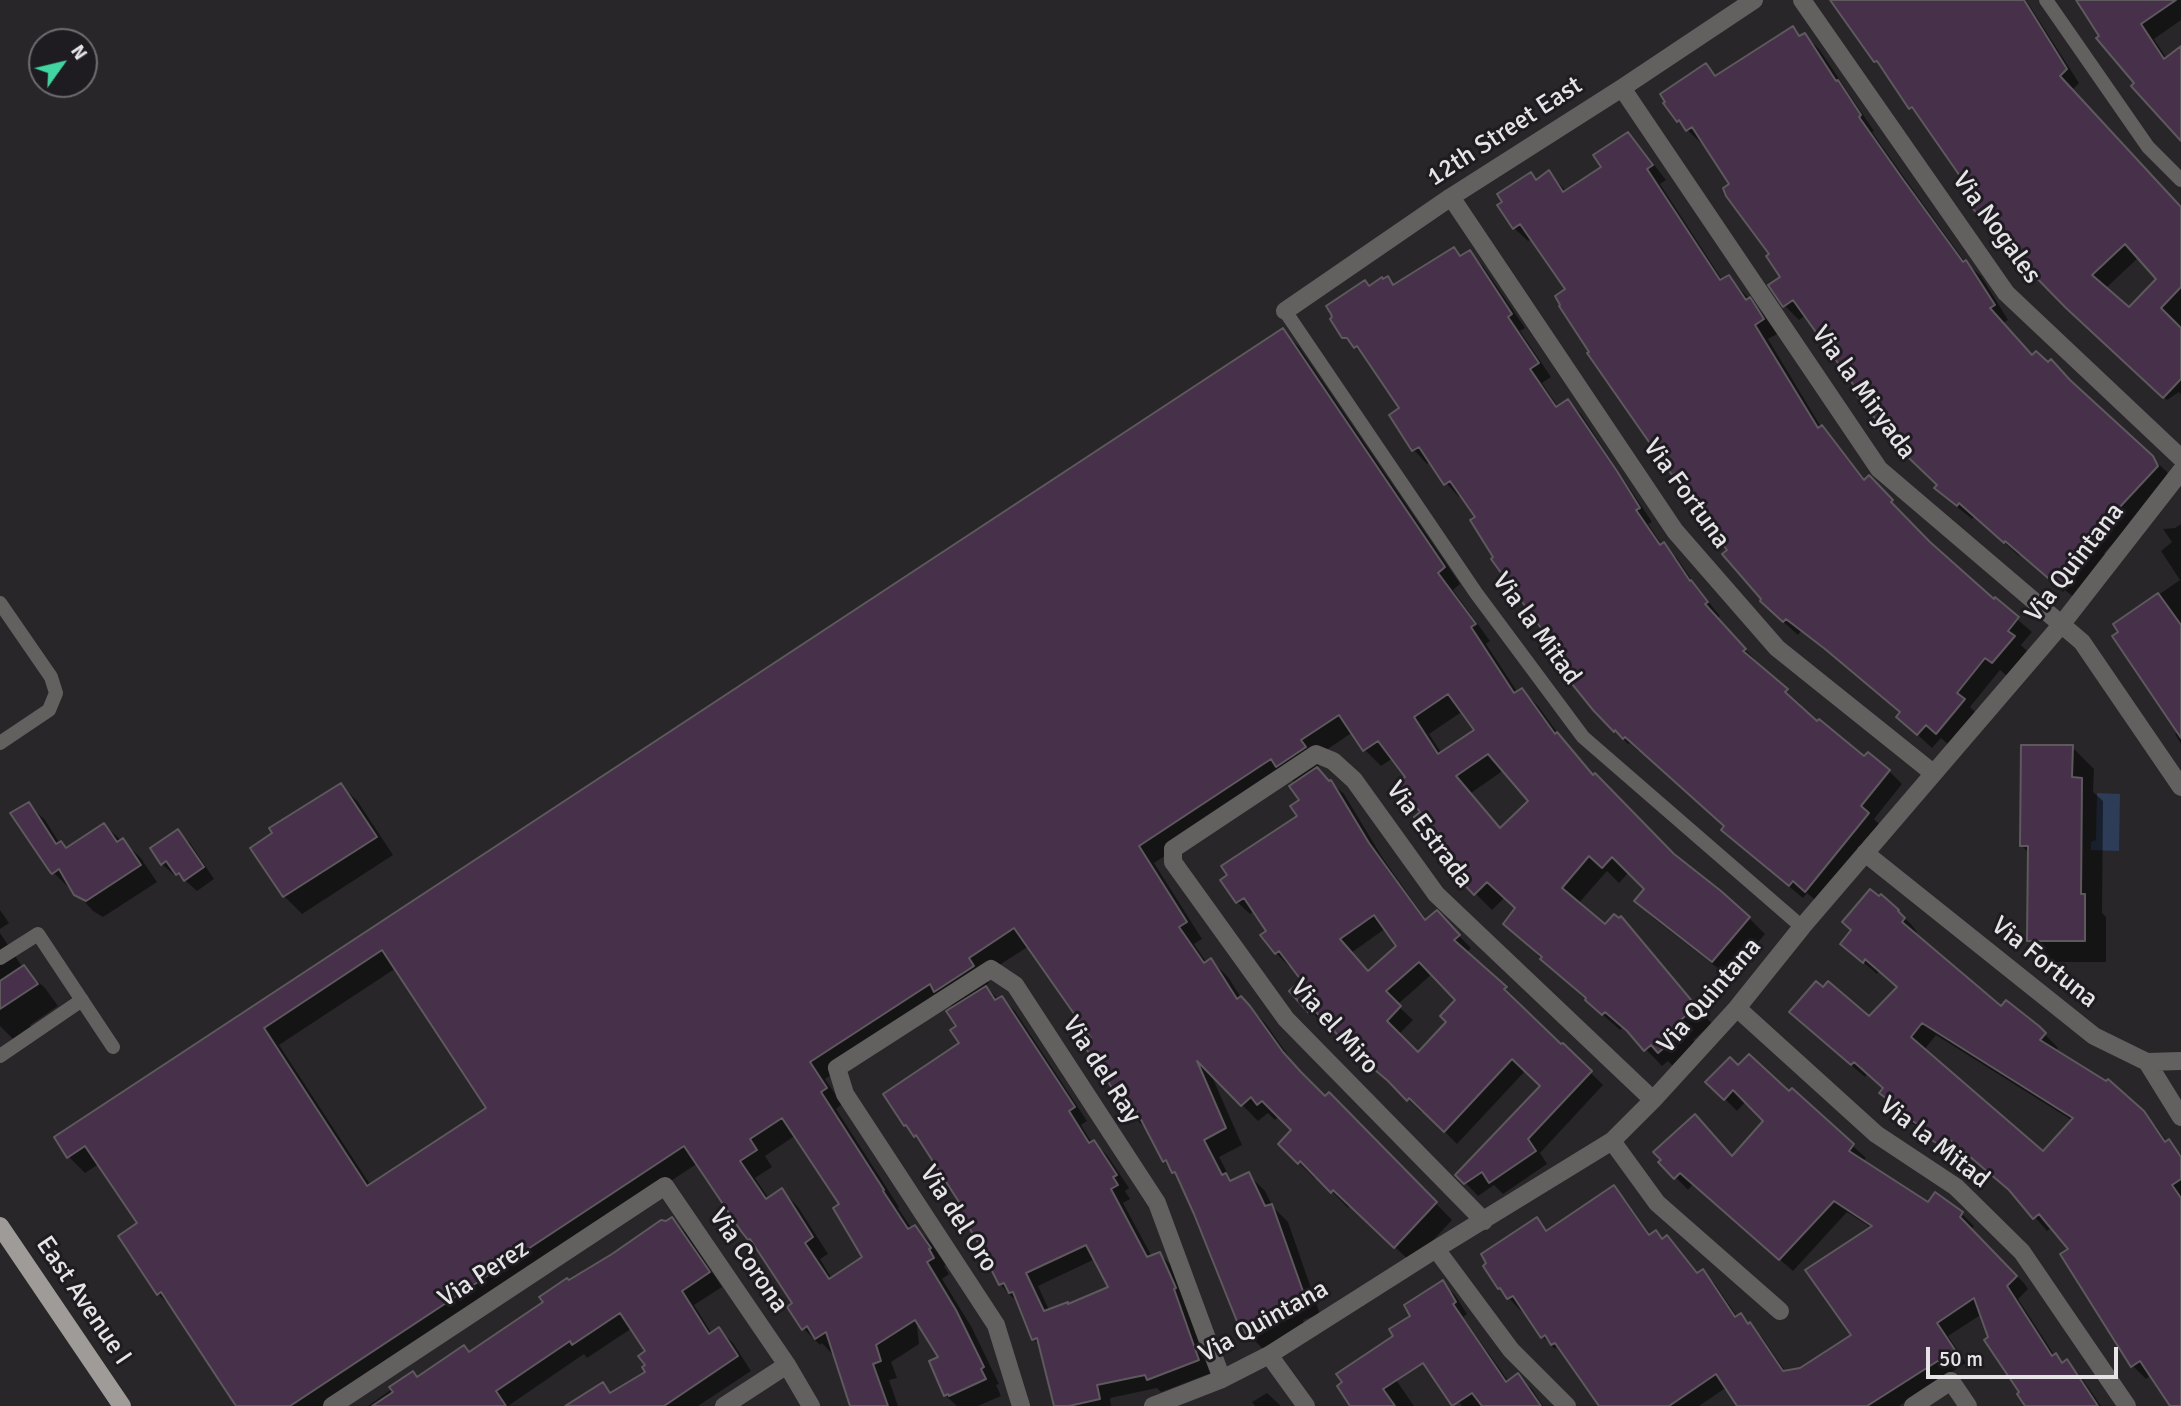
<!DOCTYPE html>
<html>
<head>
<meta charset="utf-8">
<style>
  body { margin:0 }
  #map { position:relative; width:2181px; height:1406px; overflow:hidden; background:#282629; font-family:Signika,sans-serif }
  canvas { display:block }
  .north { position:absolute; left:28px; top:28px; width:70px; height:70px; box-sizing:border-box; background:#1e1c20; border:2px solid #6e6c70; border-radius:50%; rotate:56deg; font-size:19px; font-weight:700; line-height:28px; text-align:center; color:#e6e4e7 }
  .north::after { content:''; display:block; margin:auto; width:24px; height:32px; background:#42d4a1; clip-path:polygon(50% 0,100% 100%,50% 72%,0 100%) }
  .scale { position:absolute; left:1926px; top:1347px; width:192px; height:32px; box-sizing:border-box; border:4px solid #e6e4e7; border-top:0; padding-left:9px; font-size:21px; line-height:24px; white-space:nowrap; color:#e6e4e7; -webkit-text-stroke:5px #1e1c20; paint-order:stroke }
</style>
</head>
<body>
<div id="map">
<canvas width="2181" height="1406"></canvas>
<div class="north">N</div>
<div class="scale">50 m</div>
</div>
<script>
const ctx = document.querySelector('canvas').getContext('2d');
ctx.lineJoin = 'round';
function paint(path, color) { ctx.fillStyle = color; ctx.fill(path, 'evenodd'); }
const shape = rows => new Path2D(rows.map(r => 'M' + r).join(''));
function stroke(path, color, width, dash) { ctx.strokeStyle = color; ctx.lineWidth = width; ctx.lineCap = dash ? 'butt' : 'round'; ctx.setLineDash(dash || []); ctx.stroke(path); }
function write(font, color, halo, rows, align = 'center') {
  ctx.font = font + ' Signika,sans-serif'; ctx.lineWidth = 6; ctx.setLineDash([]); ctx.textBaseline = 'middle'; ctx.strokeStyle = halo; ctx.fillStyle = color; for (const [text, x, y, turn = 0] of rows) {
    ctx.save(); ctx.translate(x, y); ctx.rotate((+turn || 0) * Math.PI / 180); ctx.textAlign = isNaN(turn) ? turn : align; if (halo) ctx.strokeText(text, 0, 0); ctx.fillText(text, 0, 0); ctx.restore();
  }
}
paint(shape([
  [2097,793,2120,794,2119,851,2091,850,2091,842,2096,840]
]), '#2d3c57');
paint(shape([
  [1833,0,2026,0,2079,83,2072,90,2181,208,2181,395,2179,392,2167,400,2082,321,2034,272,2031,274,2018,261,1973,200,1971,190,1923,120,1911,108],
  [2139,257,2158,279,2129,310,2105,289],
  [2078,0,2181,0,2181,20,2154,39,2167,59,2181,69,2181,141,2102,36],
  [1793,28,1801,37,1804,35,1819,49,1874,131,1872,132,1916,194,1965,262,1981,276,2008,320,2003,323,2033,357,2065,376,2167,472,2171,481,2104,553,2110,559,2076,599,2065,590,2063,592,2021,554,2019,556,1975,516,1972,519,1951,502,1937,488,1939,485,1890,434,1806,315,1799,320,1785,306,1782,277,1772,254,1732,184,1705,143,1702,144,1678,121,1662,94,1706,65,1717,76],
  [1627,134,1641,148,1666,180,1660,184,1723,281,1729,277,1763,314,1777,334,1768,339,1821,427,1835,441,1866,481,1869,478,1931,545,2032,632,2021,645,2027,651,2007,676,2000,670,1970,707,1978,715,1950,746,1941,738,1932,748,1898,717,1901,713,1841,662,1801,631,1798,635,1776,615,1686,486,1673,474,1642,427,1605,380,1589,354,1592,352,1567,290,1532,239,1528,241,1514,228,1530,174,1537,181,1549,173,1567,192,1603,167],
  [1454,249,1462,257,1469,252,1483,266,1525,328,1520,331,1551,377,1542,383,1558,407,1567,401,1581,414,1652,522,1648,524,1662,545,1677,558,1697,588,1720,616,1717,619,1758,663,1756,665,1800,704,1798,706,1865,759,1889,771,1902,784,1874,819,1882,827,1820,904,1807,893,1803,898,1736,843,1723,830,1726,827,1639,749,1638,751,1630,743,1628,744,1594,708,1559,650,1496,558,1477,517,1462,495,1459,497,1446,483,1431,461,1427,464,1414,450,1391,415,1401,409,1368,359,1344,337,1370,287,1387,278,1395,286],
  [1283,331,1299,347,1460,584,1453,590,1490,641,1486,644,1518,693,1522,690,1538,706,1562,739,1594,776,1674,857,1749,918,1765,934,1729,977,1652,917,1636,901,1646,889,1629,872,1619,883,1607,871,1578,904,1606,927,1621,919,1637,935,1712,1024,1693,1040,1700,1047,1675,1068,1668,1061,1662,1066,1637,1040,1622,1028,1620,1030,1558,975,1505,924,1517,909,1505,897,1492,910,1457,875,1460,872,1422,812,1408,777,1393,758,1381,766,1365,750,1353,732,1316,757,1321,764,1315,768,1344,794,1382,857,1427,921,1436,913,1471,948,1466,953,1505,988,1518,1001,1516,1003,1561,1047,1563,1045,1603,1085,1540,1153,1547,1164,1503,1194,1494,1185,1478,1196,1458,1175,1542,1086,1526,1070,1457,1144,1423,1110,1421,1112,1326,1019,1322,1023,1292,991,1304,980,1291,964,1289,966,1276,953,1268,931,1255,911,1250,914,1237,902,1299,816,1301,800,1295,783,1287,775,1154,863,1202,939,1194,944,1207,963,1211,960,1228,977,1242,999,1266,1024,1299,1071,1325,1099,1329,1095,1452,1220,1412,1263,1350,1205,1348,1208,1317,1176,1315,1179,1280,1144,1293,1130,1279,1116,1275,1120,1268,1113,1258,1121,1210,1072,1242,1145,1219,1157,1231,1180,1249,1175,1265,1191,1273,1207,1288,1222,1320,1314,1303,1320,1308,1332,1264,1350,1247,1333,1240,1323,1179,1177,1164,1161,1148,1131,1132,1115,1094,1039,1029,946,984,975,989,983,985,986,999,1000,1002,998,1015,1011,1087,1121,1081,1125,1092,1143,1094,1142,1107,1155,1129,1188,1125,1191,1130,1199,1123,1203,1152,1257,1160,1254,1173,1267,1211,1373,1161,1392,1157,1388,1110,1398,1111,1406,1056,1406,1041,1346,1033,1339,1015,1297,1013,1298,1000,1284,961,1202,923,1144,906,1125,961,1044,954,1009,946,1000,825,1079,842,1104,836,1109,899,1207,898,1208,912,1229,915,1227,931,1243,946,1265,944,1266,949,1274,942,1279,972,1328,999,1384,996,1385,1001,1396,978,1406,957,1406,945,1395,940,1358,926,1334,917,1325,919,1344,891,1362,897,1378,889,1380,898,1406,852,1406,835,1353,832,1354,822,1343,820,1345,803,1328,795,1304,698,1163,331,1406,238,1406,175,1310,158,1294,140,1224,99,1164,85,1173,69,1157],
  [1463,711,1476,730,1442,754,1429,734],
  [1504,770,1530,801,1502,830,1471,793],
  [1386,928,1398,947,1369,973,1351,953],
  [396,968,488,1108,371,1186,279,1045],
  [1432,974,1458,1000,1448,1022,1418,1054,1398,1035,1413,1020,1397,1005],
  [796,1135,841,1205,865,1258,832,1279,820,1259,828,1254,798,1207,782,1190,769,1199,755,1178,772,1167,765,1156],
  [1095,1259,1110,1288,1069,1306,1049,1310,1038,1286],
  [2181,524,2181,744,2175,734,2179,732,2116,624,2180,580,2161,551,2172,542,2163,529,2175,528],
  [2072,747,2094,769,2093,792,2103,801,2102,913,2106,917,2106,962,2051,962,2029,940,2030,854,2021,845],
  [341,785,358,802,393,855,302,914,284,896,252,848],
  [28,804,45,820,60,844,67,849,104,825,140,857,157,882,103,917,93,911,72,888,70,889,52,871],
  [178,831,190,843,214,879,197,891,177,873,174,875,162,864],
  [1881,896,1911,924,1917,932,1915,935,2001,1008,2038,1027,2058,1048,2055,1051,2142,1112,2156,1126,2168,1143,2181,1154,2181,1406,2172,1406,2151,1375,2146,1379,2133,1366,2070,1249,2052,1227,2047,1231,2016,1195,1962,1150,1956,1159,1938,1147,1926,1133,1900,1115,1887,1102,1888,1100,1881,1093,1884,1088,1868,1073,1865,1077,1805,1025,1869,1018,1899,988,1879,971,1877,974,1842,944],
  [1936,1035,2073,1121,2043,1154,1924,1050],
  [0,910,9,923,0,929],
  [0,933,23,968,45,988,58,1006,30,1025,38,1036,21,1047,0,1026],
  [1738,1068,1789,1094,1792,1090,1866,1158,1863,1161,1929,1204,1962,1214,1974,1226,1971,1230,2024,1283,2028,1289,2018,1299,2055,1356,2064,1364,2067,1362,2079,1374,2101,1406,2030,1406,1991,1338,1982,1314,1948,1336,1966,1363,1899,1406,1739,1406,1727,1387,1699,1406,1623,1406,1556,1347,1555,1349,1542,1336,1524,1309,1521,1311,1509,1298,1485,1266,1537,1220,1549,1232,1613,1188,1626,1200,1651,1235,1656,1232,1663,1240,1667,1237,1698,1274,1703,1271,1715,1284,1738,1318,1741,1316,1762,1337,1786,1372,1801,1370,1853,1336,1872,1228,1847,1212,1793,1271,1693,1184,1688,1190,1661,1162,1733,1158,1765,1121,1746,1101,1737,1111,1708,1082],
  [672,1219,686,1233,722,1287,694,1305,712,1334,719,1329,733,1343,751,1371,698,1406,565,1406,602,1384,612,1394,647,1373,648,1352,632,1328,587,1358,584,1354,508,1406,368,1406,413,1374,417,1378,464,1347,470,1353,545,1302,569,1282],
  [1442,1282,1455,1295,1467,1314,1463,1317,1509,1382,1518,1376,1532,1389,1543,1406,1462,1406,1402,1323,1413,1316],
  [1385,1364,1414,1406,1353,1406],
  [1267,1393,1280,1405,1280,1406,1255,1406,1252,1402]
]), '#0007');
const building = shape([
  [1830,0,2024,0,2067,69,2060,76,2181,207,2181,287,2161,308,2181,328,2181,379,2163,398,2066,308,2019,260,2017,262,1997,240,1968,202,1971,200,1965,193,1969,189,1912,107,1909,109,1877,61,1874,62,1830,0],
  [2125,244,2156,279,2129,307,2092,275,2125,244],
  [2076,0,2176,0,2141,24,2164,59,2181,46,2181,141,2131,86,2134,83,2096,38,2099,36,2076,0],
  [1793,26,1799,36,1805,33,1836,81,1838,80,1861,115,1859,117,1902,178,1963,262,1966,260,1995,305,1990,308,2032,355,2036,351,2048,362,2051,359,2070,380,2153,456,2158,466,2091,538,2097,543,2060,586,2050,576,2048,578,2005,541,2004,543,1959,503,1957,506,1934,488,1937,485,1886,436,1888,434,1857,396,1860,394,1793,300,1783,307,1768,285,1780,277,1766,256,1769,254,1726,196,1723,188,1729,184,1692,127,1686,131,1679,120,1677,122,1663,103,1665,102,1660,94,1706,63,1715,76,1793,26],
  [1628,132,1653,165,1647,169,1720,280,1729,275,1746,300,1750,297,1764,319,1755,325,1818,428,1822,425,1864,480,1869,475,1893,500,1891,502,1930,542,1994,599,1995,597,2019,617,2008,631,2015,636,1992,663,1985,658,1957,693,1965,699,1936,734,1926,725,1917,735,1896,717,1900,712,1825,649,1786,619,1783,622,1760,601,1761,599,1722,554,1727,550,1694,507,1696,505,1675,473,1672,475,1587,353,1589,352,1559,306,1560,305,1555,296,1565,289,1520,224,1513,229,1497,205,1502,202,1497,194,1531,172,1536,180,1549,170,1563,192,1601,167,1593,155,1628,132],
  [1454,247,1460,256,1470,250,1512,314,1508,317,1539,363,1530,369,1556,407,1568,399,1617,471,1640,508,1636,510,1660,545,1664,542,1690,581,1691,580,1708,602,1705,604,1746,649,1743,651,1788,689,1785,692,1817,721,1819,719,1864,756,1868,752,1890,770,1861,806,1869,813,1805,892,1793,881,1789,886,1721,830,1724,826,1625,737,1623,739,1615,730,1614,732,1593,710,1556,664,1558,662,1555,659,1558,657,1555,652,1557,650,1491,559,1493,557,1470,520,1475,517,1450,481,1444,485,1419,447,1412,451,1389,415,1399,408,1357,346,1354,348,1347,338,1342,338,1330,319,1332,317,1331,314,1326,306,1365,280,1369,286,1382,277,1383,279,1388,276,1393,285,1454,247],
  [1283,328,1445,567,1438,573,1476,624,1471,627,1514,693,1522,688,1555,734,1557,732,1593,775,1595,773,1674,854,1721,891,1750,917,1712,962,1634,901,1644,889,1612,857,1602,868,1589,856,1562,888,1605,924,1614,914,1619,918,1621,916,1697,1007,1678,1022,1685,1030,1658,1053,1651,1045,1644,1051,1627,1031,1605,1012,1602,1015,1585,1000,1586,998,1540,959,1542,957,1503,924,1515,908,1487,882,1474,895,1455,875,1458,871,1450,863,1452,862,1414,817,1420,812,1398,782,1405,777,1378,741,1363,751,1339,715,1301,740,1306,747,1276,767,1271,759,1139,846,1187,922,1179,927,1204,963,1211,958,1237,999,1241,996,1250,1006,1283,1052,1301,1072,1325,1096,1329,1092,1437,1202,1394,1248,1333,1190,1331,1193,1300,1161,1298,1164,1278,1144,1291,1130,1262,1101,1257,1105,1251,1097,1241,1106,1197,1061,1226,1128,1204,1140,1222,1175,1226,1173,1230,1181,1249,1172,1265,1206,1272,1204,1305,1297,1288,1304,1293,1316,1246,1334,1241,1323,1238,1324,1194,1214,1175,1172,1172,1173,1166,1160,1163,1162,1137,1112,1130,1116,1105,1077,1083,1044,1091,1038,1014,928,969,958,974,966,934,992,930,984,810,1062,827,1088,821,1092,884,1190,883,1191,908,1229,915,1225,931,1248,929,1249,934,1258,927,1262,956,1310,984,1367,981,1369,986,1379,949,1396,948,1394,944,1396,929,1361,938,1357,915,1320,876,1345,881,1361,873,1364,888,1406,850,1406,826,1332,815,1339,807,1326,802,1330,787,1307,792,1303,750,1239,748,1240,741,1231,684,1146,290,1406,236,1406,161,1292,157,1295,118,1236,137,1223,85,1146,67,1158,54,1137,1283,328],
  [1448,694,1474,730,1438,754,1414,717,1448,694],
  [1488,754,1528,801,1500,828,1456,776,1488,754],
  [382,950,486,1108,367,1186,264,1028,382,950],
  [782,1118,839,1204,833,1208,862,1257,829,1279,805,1243,813,1237,782,1188,766,1199,740,1161,757,1150,750,1139,782,1118],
  [2158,593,2181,625,2181,738,2112,636,2118,632,2113,624,2158,593],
  [2021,745,2073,745,2072,777,2082,778,2081,894,2085,894,2085,941,2027,941,2028,846,2020,846,2021,745],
  [1317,767,1329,781,1331,780,1369,843,1425,920,1437,910,1460,935,1454,940,1507,987,1504,989,1561,1044,1563,1043,1592,1071,1528,1139,1536,1151,1489,1183,1482,1172,1464,1184,1455,1175,1540,1086,1512,1059,1444,1132,1409,1098,1407,1101,1388,1081,1355,1053,1312,1008,1308,1012,1289,991,1301,980,1279,951,1275,954,1260,935,1266,931,1244,898,1236,903,1220,880,1227,875,1221,866,1297,816,1290,806,1299,800,1289,786,1317,767],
  [1374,915,1396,946,1368,971,1340,939,1374,915],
  [1419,962,1455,1000,1440,1016,1446,1022,1418,1052,1387,1021,1401,1006,1386,991,1419,962],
  [341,783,377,837,283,897,250,848,272,833,269,828,341,783],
  [29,802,56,844,61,841,66,848,104,823,117,842,123,838,141,865,86,901,74,895,59,869,52,874,50,872,10,813,29,802],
  [178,829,204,867,184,881,179,873,176,875,166,861,161,865,150,848,178,829],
  [1870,889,1879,896,1881,894,1899,910,1898,911,1905,918,1902,922,2001,1006,2006,1000,2039,1026,2046,1033,2040,1040,2106,1081,2108,1079,2144,1111,2165,1142,2169,1139,2181,1157,2181,1179,2172,1185,2181,1198,2181,1406,2170,1406,2140,1361,2131,1367,2060,1254,2068,1249,2039,1214,2033,1219,2009,1190,1948,1138,1942,1147,1923,1134,1926,1130,1884,1102,1887,1099,1879,1093,1883,1088,1854,1062,1851,1065,1789,1012,1816,981,1823,987,1828,981,1869,1016,1897,987,1865,959,1863,963,1840,944,1851,930,1842,922,1870,889],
  [1922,1023,2073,1118,2043,1151,1911,1037,1922,1023],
  [24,965,38,984,0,1009,0,981,24,965],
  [986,986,995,1000,1002,996,1075,1107,1069,1111,1089,1143,1094,1140,1117,1175,1113,1177,1118,1185,1111,1189,1147,1257,1160,1252,1176,1288,1174,1289,1199,1360,1147,1380,1145,1375,1097,1385,1100,1399,1069,1406,1054,1406,1037,1338,1032,1340,1013,1292,1009,1293,1004,1283,999,1285,977,1241,955,1204,959,1202,916,1135,914,1137,906,1125,904,1126,883,1094,959,1043,950,1030,956,1026,946,1011,986,986],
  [1086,1245,1108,1287,1068,1304,1068,1302,1044,1311,1026,1273,1086,1245],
  [1749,1054,1789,1091,1792,1088,1854,1144,1849,1151,1928,1202,1935,1192,1963,1212,1960,1217,2017,1276,2007,1286,2052,1356,2056,1353,2062,1363,2067,1359,2098,1406,2025,1406,2017,1394,2019,1392,1984,1340,1988,1337,1974,1298,1937,1323,1955,1350,1867,1406,1737,1406,1716,1374,1669,1406,1599,1406,1555,1343,1551,1345,1545,1335,1541,1338,1513,1296,1507,1299,1500,1288,1498,1289,1483,1266,1486,1263,1481,1254,1537,1217,1546,1231,1614,1185,1649,1235,1656,1230,1662,1239,1667,1235,1697,1273,1703,1269,1735,1317,1741,1313,1748,1324,1750,1322,1783,1371,1800,1368,1851,1335,1805,1270,1872,1226,1834,1201,1779,1260,1680,1173,1674,1179,1658,1162,1661,1160,1653,1152,1695,1114,1732,1156,1763,1121,1733,1090,1724,1100,1705,1082,1730,1057,1738,1065,1749,1054],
  [672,1217,710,1272,682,1291,709,1334,719,1327,738,1356,664,1406,565,1406,603,1382,610,1393,645,1372,642,1367,645,1365,638,1356,645,1351,620,1313,572,1345,570,1341,496,1391,506,1406,372,1406,393,1392,389,1387,413,1371,417,1377,464,1345,469,1352,543,1302,539,1297,567,1278,569,1280,612,1254,661,1220,666,1221,672,1217],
  [1443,1280,1456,1302,1453,1304,1506,1382,1518,1373,1541,1406,1482,1406,1472,1393,1452,1406,1423,1363,1383,1389,1395,1406,1350,1406,1337,1386,1342,1382,1336,1374,1393,1336,1389,1329,1410,1316,1404,1305,1443,1280]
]);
paint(building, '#46304a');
stroke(building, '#5d595d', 2);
stroke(shape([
  [2046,0,2148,147,2181,180],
  [1285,311,1476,593,1583,737,1802,927],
  [0,603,51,677,56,693,49,710,0,743],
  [0,958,38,934,113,1047],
  [0,1056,82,1000]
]), '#636160', 14);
stroke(shape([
  [1802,0,2006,293,2181,458],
  [1622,88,1879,469,2082,642,2181,787],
  [1451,197,1675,531,1777,648,1933,773],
  [1285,311,1451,197,1622,88,1754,0],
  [1865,853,2094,1036,2147,1062,2181,1117],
  [1737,1008,1876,1134,1956,1187,2022,1252,2127,1406],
  [2147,1062,2181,1061],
  [1612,1141,1657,1203,1780,1311],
  [1484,1221,1286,1019,1173,862,1173,849,1316,754,1333,761,1354,780,1436,894,1653,1100],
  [1436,1249,1511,1350,1567,1406],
  [1269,1355,1306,1406],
  [332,1406,665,1186,787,1365,811,1406],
  [724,1406,787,1365],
  [1021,1406,996,1325,845,1094,837,1068,991,969,1015,985,1157,1203,1222,1379],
  [1153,1406,1222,1379,1269,1355,1436,1249,1612,1141,1653,1100,1737,1008,1802,927,2061,625,2181,471],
  [1913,1406,1951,1381,1968,1406]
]), '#636160', 18);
stroke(shape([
  [0,1226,122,1406]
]), '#9e9b98', 18);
write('26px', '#e6e4e7', '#1e1c20', [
  ["12th Street East",1505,132,-33],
  ["Via Nogales",1996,228,54],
  ["Via la Miryada",1863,393,54],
  ["Via Fortuna",1686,494,54],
  ["Via Quintana",2075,563,-52],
  ["Via la Mitad",1536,629,54],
  ["Via Estrada",1429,835,53],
  ["Via Fortuna",2044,963,39],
  ["Via Quintana",1710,996,-49],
  ["Via el Miro",1334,1027,48],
  ["Via del Ray",1101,1070,57],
  ["Via la Mitad",1934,1143,38],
  ["Via del Oro",958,1219,57],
  ["Via Corona",748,1261,56],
  ["Via Perez",484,1274,-33],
  ["East Avenue I",83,1301,56],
  ["Via Quintana",1264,1322,-29]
]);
</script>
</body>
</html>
